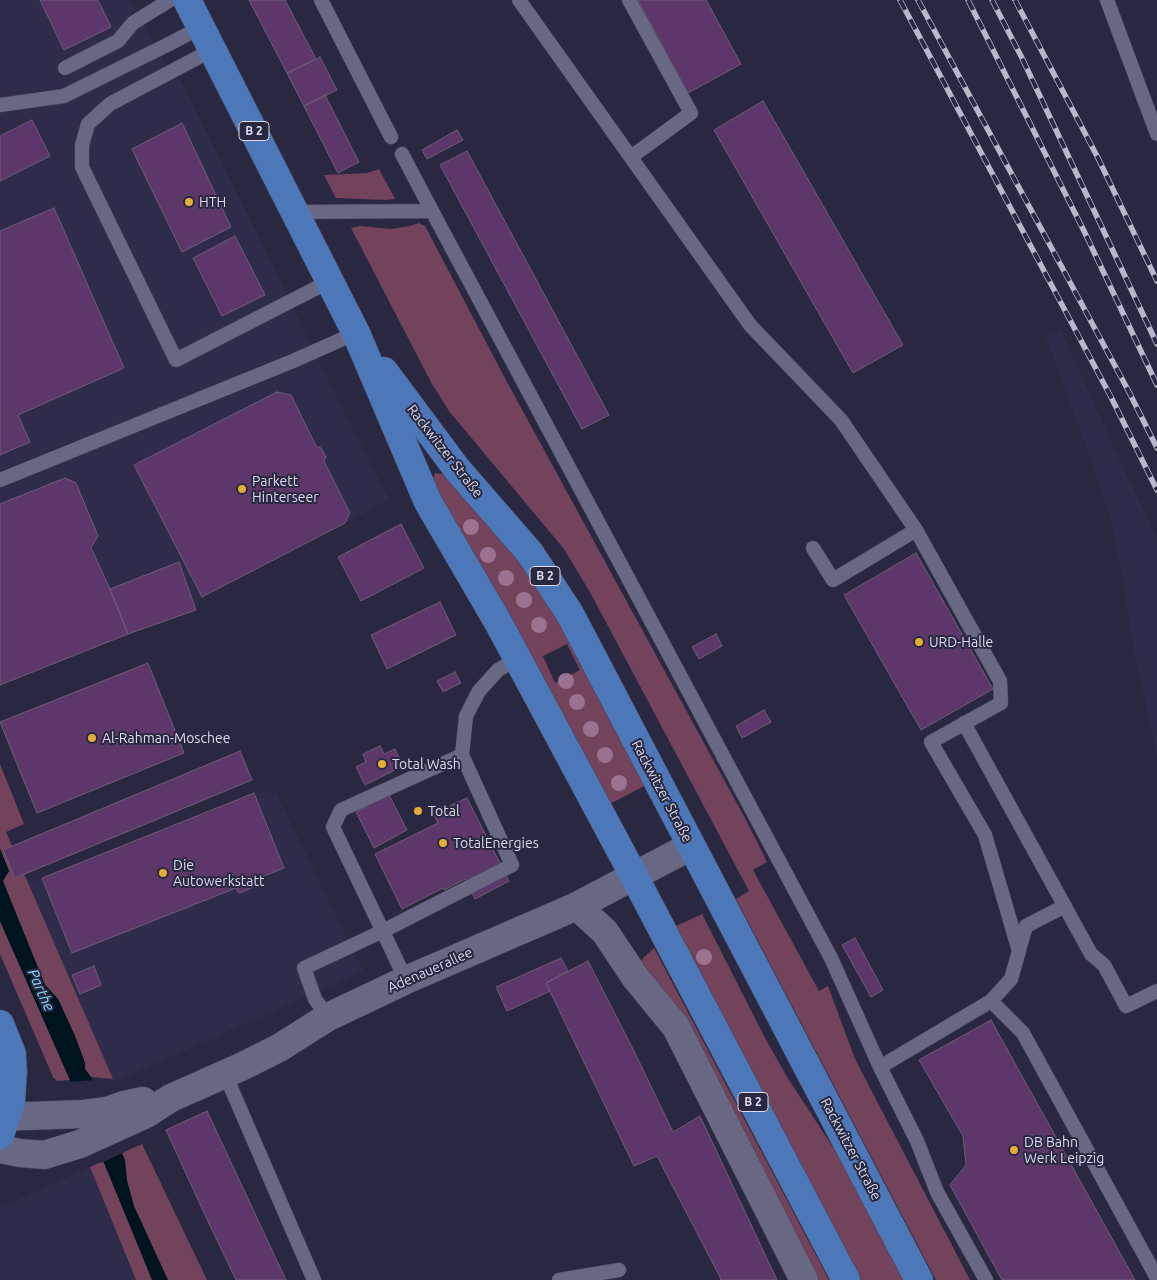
<!DOCTYPE html>
<html>
<head>
<meta charset="utf-8">
<style>
  body { margin:0 }
  canvas { display:block; background:#292840 }
</style>
</head>
<body>
<canvas width="1157" height="1280"></canvas>
<script>
const ctx = document.querySelector('canvas').getContext('2d');
ctx.lineJoin = 'round';
function paint(path, color) { ctx.fillStyle = color; ctx.fill(path, 'evenodd'); }
const shape = rows => new Path2D(rows.map(r => 'M' + r).join(''));
function stroke(path, color, width, dash) { ctx.strokeStyle = color; ctx.lineWidth = width; ctx.lineCap = dash ? 'butt' : 'round'; ctx.setLineDash(dash || []); ctx.stroke(path); }
function write(font, color, halo, rows, align = 'center') {
  ctx.font = font + ' Ubuntu,sans-serif'; ctx.lineWidth = 4; ctx.setLineDash([]); ctx.textBaseline = 'middle'; ctx.strokeStyle = halo; ctx.fillStyle = color; for (const [text, x, y, turn = 0] of rows) {
    ctx.save(); ctx.translate(x, y); ctx.rotate((+turn || 0) * Math.PI / 180); ctx.textAlign = isNaN(turn) ? turn : align; if (halo) ctx.strokeText(text, 0, 0); ctx.fillText(text, 0, 0); ctx.restore();
  }
}
paint(shape([
  [0,0,131,0,174,81,180,79,285,290,309,341,316,352,321,366,389,500,202,597,196,610,128,634,0,685],
  [1061,331,1119,459,1157,538,1157,759,1131,633,1123,578,1111,521,1094,468,1046,337],
  [275,791,363,971,114,1082,28,884,254,793],
  [90,1167,135,1280,0,1280,0,1208]
]), '#2f2c4b');
paint(shape([
  [379,169,395,199,385,200,336,198,324,175,367,173],
  [419,223,425,226,507,382,746,820,767,862,753,870,819,991,828,986,855,1059,970,1280,936,1280,736,899,749,891,591,594,564,549,449,411,432,384,351,228,360,226,391,229,410,226],
  [435,473,444,474,504,540,540,587,564,626,646,785,610,804,432,481],
  [567,644,580,670,555,683,543,656],
  [0,764,24,824,6,832,113,1079,91,1077,85,1069,85,1063,75,1036,58,999,45,985,2,881,9,871,0,849],
  [702,914,764,1036,787,1077,840,1158,905,1280,860,1280,674,927],
  [0,921,70,1080,57,1081,53,1077,0,954],
  [654,948,829,1280,815,1280,640,967,643,958],
  [142,1144,207,1280,136,1280,90,1167]
]), '#72435b');
paint(shape([
  [0,849,9,871,3,881,45,985,58,999,75,1036,85,1063,85,1069,91,1077,125,1160,127,1180,134,1206,168,1280,152,1280,70,1080,0,921]
]), '#00141d');
paint(shape([
  [95,1080,125,1152,101,1163,68,1082]
]), '#292840');
const building = shape([
  [40,0,98,0,111,27,64,50,40,0],
  [249,0,285,0,316,59,287,73,249,0],
  [638,0,706,0,741,64,688,93,638,0],
  [320,57,337,90,304,106,287,73,320,57],
  [325,95,359,162,338,173,304,106,325,95],
  [763,101,903,345,853,373,714,130,763,101],
  [32,120,50,156,0,181,0,136,32,120],
  [182,123,231,227,182,252,132,149,182,123],
  [457,130,463,140,427,159,422,150,457,130],
  [467,151,609,415,582,429,440,165,467,151],
  [54,208,124,368,18,415,30,442,0,455,0,231,54,208],
  [235,236,265,295,222,316,193,258,235,236],
  [277,392,291,395,316,446,321,448,326,457,324,461,350,513,345,523,202,597,134,465,277,392],
  [65,478,76,483,98,536,91,548,110,589,128,634,0,685,0,504,65,478],
  [401,524,424,568,361,601,338,557,401,524],
  [916,553,993,689,921,730,844,595,916,553],
  [179,562,196,610,128,634,110,589,179,562],
  [440,602,456,635,387,669,371,635,440,602],
  [716,634,722,646,699,659,692,647,716,634],
  [148,663,184,753,37,813,0,722,148,663],
  [455,672,461,683,443,692,437,681,455,672],
  [764,710,771,722,742,738,736,726,764,710],
  [380,746,384,754,395,749,403,766,365,785,356,767,366,762,363,754,380,746],
  [240,751,252,780,15,878,3,850,240,751],
  [254,793,284,868,252,881,254,887,239,893,236,888,72,953,42,878,254,793],
  [389,795,407,830,374,848,356,812,389,795],
  [467,798,509,881,475,899,465,879,444,890,443,888,402,909,375,854,438,823,433,814,467,798],
  [855,938,883,990,871,997,842,945,855,938],
  [561,958,568,971,546,983,550,991,507,1011,496,987,561,958],
  [588,961,635,1053,673,1132,700,1116,777,1280,720,1280,721,1279,657,1156,634,1166,546,983,588,961],
  [94,966,101,985,80,994,72,975,94,966],
  [991,1020,1135,1280,1002,1280,950,1185,966,1165,963,1136,919,1060,991,1020],
  [207,1111,286,1280,236,1280,205,1215,166,1130,207,1111]
]);
paint(building, '#5e376a');
stroke(building, '#6e5c75', 1);
const service = shape([
  [321,0,391,137],
  [519,0,750,325,841,420,916,530,1000,681,1001,703,931,742,985,835,1019,951,1011,979,991,1001,880,1067],
  [629,0,691,113,631,157],
  [1107,0,1157,134],
  [212,50,110,104,88,124,82,145,82,167,176,360,330,281],
  [65,68,118,41,133,23,170,0],
  [0,105,64,96,171,43,201,27],
  [402,154,432,211],
  [295,212,432,211,831,958,880,1067,917,1141,937,1192,986,1280],
  [0,480,293,361,356,333],
  [813,548,833,580,916,530],
  [964,723,1091,954,1104,965,1126,1006,1157,991],
  [1019,950,1026,926,1065,906],
  [406,980,333,827,341,810,462,755,466,716,479,691,498,670,517,659],
  [991,1001,1023,1033,1157,1278],
  [328,1017,315,999,304,968,383,931,512,865,462,755],
  [225,1074,314,1280],
  [559,1280,619,1270]
]);
const minor = shape([
  [577,906,605,932,635,977,676,1027,804,1280]
]);
const secondary = shape([
  [0,1117,84,1114,107,1111,124,1105,143,1101],
  [0,1149,20,1153,44,1155,80,1144,146,1114,171,1098,243,1066,279,1048,328,1017,406,980,577,906,691,846]
]);
const primary = shape([
  [187,0,356,333,428,502,499,624,634,876,846,1280],
  [384,371,457,469,530,553,570,614,919,1280],
  [0,1024,12,1054,13,1073,11,1102,0,1135]
]);
stroke(service, '#474559', 15);
stroke(minor, '#474559', 29);
stroke(secondary, '#474559', 29);
stroke(primary, '#474559', 29);
stroke(service, '#696884', 14);
stroke(minor, '#696884', 28);
stroke(secondary, '#696884', 28);
stroke(primary, '#4c78ba', 28);
const rail = shape([
  [900,0,1111,397,1157,490],
  [918,0,1128,390,1157,448],
  [968,0,1084,231,1157,385],
  [992,0,1022,58,1157,344],
  [1015,0,1097,156,1157,281]
]);
stroke(rail, '#b8b8c9', 5.5);
stroke(rail, '#292840', 4, [11]);
ctx.fillStyle = '#9c7291';
for (const [x, y] of [
  [471,527],
  [488,555],
  [506,578],
  [524,600],
  [539,625],
  [566,681],
  [577,702],
  [591,729],
  [605,755],
  [619,783],
  [704,957]
]) { ctx.beginPath(); ctx.arc(x, y, 8, 0, 2 * Math.PI); ctx.fill(); }
for (const [x, y, r, color] of [
  [189,202,5,"#e4ad35"],
  [242,489,5,"#e4ad35"],
  [919,642,5,"#e4ad35"],
  [92,738,5,"#e4ad35"],
  [382,764,5,"#e4ad35"],
  [418,811,5,"#e4ad35"],
  [443,843,5,"#e4ad35"],
  [163,873,5,"#e4ad35"],
  [1014,1150,5,"#e4ad35"]
]) { const dot = new Path2D(); dot.arc(x, y, r, 0, 2 * Math.PI); ctx.fillStyle = color; ctx.fill(dot); stroke(dot, '#292840', 2); }
for (const [x, y, w] of [
  [254,131,30],
  [545,576,30],
  [753,1102,30]
]) { const box = new Path2D(); box.roundRect(x - w / 2, y - 9.5, w, 19, 4); ctx.fillStyle = '#292840'; ctx.fill(box); stroke(box, '#dcdcec', 1); }
write('bold 12px', '#dcdcec', null, [
  ["B 2",254,131],
  ["B 2",545,576],
  ["B 2",753,1102]
]);
write('14px', '#dcdcec', '#292840', [
  ["HTH",199,202],
  ["Parkett",252,481],
  ["Hinterseer",252,497],
  ["URD-Halle",929,642],
  ["Al-Rahman-Moschee",102,738],
  ["Total Wash",392,764],
  ["Total",428,811],
  ["TotalEnergies",453,843],
  ["Die",173,865],
  ["Autowerkstatt",173,881],
  ["DB Bahn",1024,1142],
  ["Werk Leipzig",1024,1158]
], 'left');
write('14px', '#dcdcec', '#292840', [
  ["Rackwitzer Straße",445,451,52],
  ["Rackwitzer Straße",662,791,62],
  ["Adenauerallee",430,970,-24],
  ["Rackwitzer Straße",851,1149,62]
]);
write('italic 15px', '#7fdbfd', '#292840', [
  ["Parthe",41,990,66]
]);
</script>
</body>
</html>
